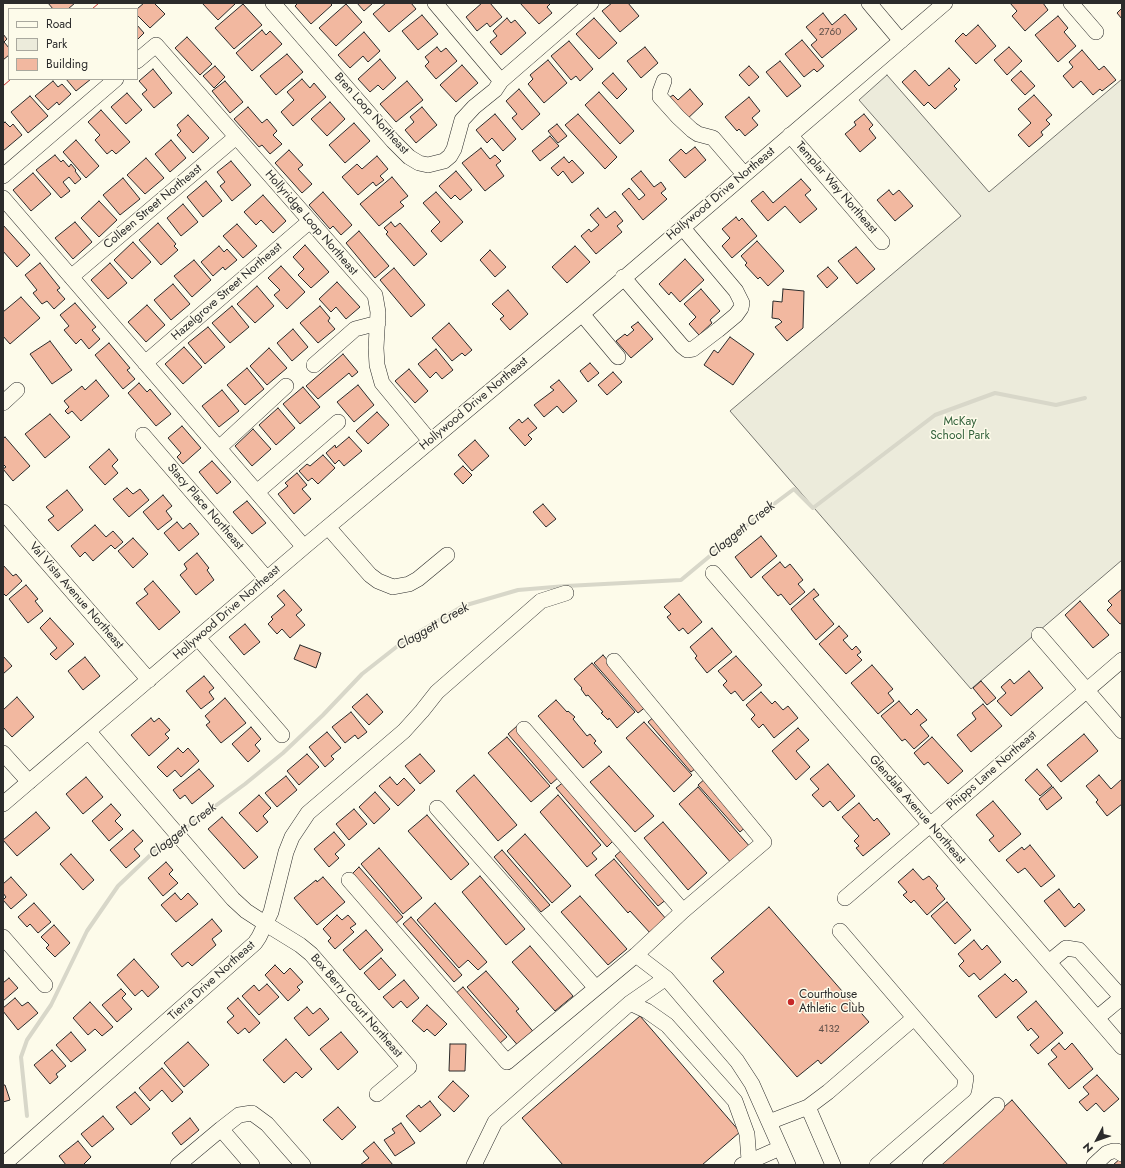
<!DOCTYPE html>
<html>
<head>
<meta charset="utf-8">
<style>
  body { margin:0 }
  #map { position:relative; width:1125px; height:1168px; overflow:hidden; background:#fdfbea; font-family:Jost,sans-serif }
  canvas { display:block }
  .frame { position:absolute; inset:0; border:4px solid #2b2b2b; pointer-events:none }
  .legend { position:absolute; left:8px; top:8px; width:130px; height:72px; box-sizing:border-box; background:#fdfbea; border:1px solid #a9a89e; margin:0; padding:5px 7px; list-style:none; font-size:12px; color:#2b2b2b }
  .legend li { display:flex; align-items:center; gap:8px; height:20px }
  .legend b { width:20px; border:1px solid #a9a89e }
  .north { position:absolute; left:1077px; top:1120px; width:40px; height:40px; -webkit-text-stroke:3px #fdfbea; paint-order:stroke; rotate:229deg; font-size:11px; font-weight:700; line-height:16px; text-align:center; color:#2b2b2b }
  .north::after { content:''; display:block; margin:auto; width:14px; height:18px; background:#2b2b2b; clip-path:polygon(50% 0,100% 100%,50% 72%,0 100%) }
</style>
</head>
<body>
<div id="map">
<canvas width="1125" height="1168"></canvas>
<div class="frame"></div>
<ul class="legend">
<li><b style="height:5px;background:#fdfbea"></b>Road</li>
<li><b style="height:11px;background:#ecebdb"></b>Park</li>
<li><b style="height:11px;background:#f2b8a0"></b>Building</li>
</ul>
<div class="north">N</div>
</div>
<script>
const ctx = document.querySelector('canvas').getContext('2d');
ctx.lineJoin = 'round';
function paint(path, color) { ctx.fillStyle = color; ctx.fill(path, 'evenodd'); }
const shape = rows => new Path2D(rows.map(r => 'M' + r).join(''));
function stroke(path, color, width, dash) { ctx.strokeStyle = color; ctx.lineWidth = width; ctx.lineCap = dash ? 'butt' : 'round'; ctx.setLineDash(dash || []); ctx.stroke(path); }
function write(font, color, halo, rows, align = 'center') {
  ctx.font = font + ' Jost,sans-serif'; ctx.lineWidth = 3; ctx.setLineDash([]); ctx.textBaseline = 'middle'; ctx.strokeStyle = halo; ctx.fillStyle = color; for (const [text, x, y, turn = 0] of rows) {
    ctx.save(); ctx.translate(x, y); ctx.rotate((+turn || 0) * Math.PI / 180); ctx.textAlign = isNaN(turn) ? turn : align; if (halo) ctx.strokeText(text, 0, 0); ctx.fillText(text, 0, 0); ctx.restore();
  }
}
const green = shape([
  [887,75,989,192,1122,79,1122,560,971,689,730,411,961,216,859,100,887,75]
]);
paint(green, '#ecebdb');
stroke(green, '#74746e', 1);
stroke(shape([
  [180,832,245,784,283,753,323,715,362,674,404,641,463,606,518,590,566,586,681,580,758,516,794,489,813,508,935,415,995,393,1056,405,1085,398],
  [27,1116,21,1057,27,1040,51,1005,87,931,118,886,162,844,174,836]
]), '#d8d7c9', 4);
const building = shape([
  [48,3,75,3,68,9,53,9,48,3],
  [144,3,154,3,165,14,150,28,137,15,137,9,144,3],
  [202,3,236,3,218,20,202,3],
  [298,3,330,3,332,5,311,24,295,6,298,3],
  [357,3,373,3,364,11,357,3],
  [386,3,411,3,416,9,389,32,373,14,386,3],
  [482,3,490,3,502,17,490,27,487,23,477,31,466,17,482,3],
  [520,3,551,3,547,7,552,13,539,24,520,3],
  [612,3,628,3,639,16,620,32,602,11,612,3],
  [1010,3,1043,3,1048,10,1025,31,1012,16,1017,11,1010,3],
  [243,4,262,25,234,49,215,28,243,4],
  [346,4,362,22,336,46,319,28,346,4],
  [1122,8,1122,19,1117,13,1122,8],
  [823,13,832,25,845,14,857,29,822,58,811,45,817,40,806,27,823,13],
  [422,15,438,34,418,50,402,31,422,15],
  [1058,16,1068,28,1064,32,1076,46,1058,62,1035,35,1058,16],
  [507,18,511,23,515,20,526,33,501,55,490,42,497,36,493,31,507,18],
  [594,18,617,43,599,59,576,34,594,18],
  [137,25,144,33,137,40,137,25],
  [978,25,996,46,976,64,955,41,963,33,966,36,978,25],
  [262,30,266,35,270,31,282,44,252,71,236,53,262,30],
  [364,32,380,51,368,62,363,56,350,68,338,55,364,32],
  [3,34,7,39,4,42,9,48,9,55,3,60,3,34],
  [187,37,212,64,200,75,175,48,187,37],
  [802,40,824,66,817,72,814,69,804,77,785,54,802,40],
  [569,41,593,69,580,81,576,76,571,80,551,56,569,41],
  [437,47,441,52,446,48,457,61,436,79,425,66,429,62,425,57,437,47],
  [645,47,658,63,641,78,627,61,645,47],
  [1009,47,1022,61,1007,75,994,60,1009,47],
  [1082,50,1099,70,1104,66,1116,80,1102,91,1100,89,1093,95,1081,81,1073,88,1063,76,1073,67,1069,62,1082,50],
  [287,54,303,72,276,95,260,76,287,54],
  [380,59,396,78,383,90,378,85,370,92,358,79,380,59],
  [548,60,567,83,544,103,528,84,533,79,530,75,548,60],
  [780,61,801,86,787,97,766,72,780,61],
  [462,65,478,83,456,102,440,85,462,65],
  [215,66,225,77,214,88,203,76,215,66],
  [749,66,759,77,749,86,739,75,749,66],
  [949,68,960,80,954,86,957,89,935,109,928,102,924,106,902,82,915,70,929,86,949,68],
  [153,69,172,93,154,108,142,94,147,90,139,81,153,69],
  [1021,71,1035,86,1025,95,1011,80,1021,71],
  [613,73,627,89,617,99,602,83,613,73],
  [66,79,91,79,76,91,66,79],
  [302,79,310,88,314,83,326,97,293,126,281,112,294,100,287,92,302,79],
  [53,81,58,87,62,84,71,94,59,105,57,102,48,110,35,96,53,81],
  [225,81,243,102,230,113,212,91,225,81],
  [407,81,423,100,396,122,380,104,407,81],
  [519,89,540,114,522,130,512,118,517,114,506,101,519,89],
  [690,89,703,104,685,121,666,100,673,95,678,100,690,89],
  [599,92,634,131,620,144,585,105,599,92],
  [127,93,142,110,126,124,111,107,127,93],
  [1034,95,1052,115,1046,120,1050,124,1041,132,1043,135,1029,147,1018,135,1031,123,1018,109,1034,95],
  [30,96,48,116,28,133,11,112,30,96],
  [749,97,760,111,752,118,758,125,745,136,739,129,737,131,725,117,749,97],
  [330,102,345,119,327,136,311,119,330,102],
  [248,107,262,123,267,119,277,131,273,135,282,144,270,154,262,145,259,147,234,119,248,107],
  [422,107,437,125,416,143,405,130,414,122,410,117,422,107],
  [101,110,130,142,116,154,112,150,107,154,95,140,100,135,88,122,101,110],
  [495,114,516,139,503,151,492,138,487,143,476,130,495,114],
  [578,114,617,157,605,169,565,125,578,114],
  [864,114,873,125,869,129,876,138,860,152,845,134,856,125,854,122,864,114],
  [188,115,209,138,193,153,177,135,181,131,177,125,188,115],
  [5,122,10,127,13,124,22,135,3,151,3,124,5,122],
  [354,123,370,141,345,163,329,145,354,123],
  [557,124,567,136,558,143,548,131,557,124],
  [550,136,559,146,540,161,532,151,550,136],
  [76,140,99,166,86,178,63,152,76,140],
  [171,140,186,158,170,172,155,154,171,140],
  [695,147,706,160,685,178,669,160,681,149,686,154,695,147],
  [481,148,490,159,495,155,501,161,496,165,504,176,485,191,462,163,481,148],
  [289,150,303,165,298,169,312,184,302,193,275,163,289,150],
  [55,155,61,162,63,160,69,167,71,164,76,170,75,171,81,179,75,184,69,177,63,182,70,191,61,198,36,170,55,155],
  [377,156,388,169,380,176,384,180,376,186,373,182,358,195,342,177,357,164,362,169,377,156],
  [564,157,569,163,572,160,584,173,572,183,563,171,558,176,551,168,564,157],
  [146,158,164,178,145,194,127,175,146,158],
  [231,161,251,185,232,201,220,186,225,182,217,172,231,161],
  [456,171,472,190,460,200,455,195,451,199,439,186,456,171],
  [641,171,654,187,661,182,666,189,661,193,667,199,643,220,622,194,629,188,639,200,645,195,631,179,641,171],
  [33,173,51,194,31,211,13,190,33,173],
  [392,177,408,196,400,202,404,206,379,226,360,204,392,177],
  [123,178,140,199,120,215,103,195,123,178],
  [801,179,811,190,805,195,817,209,800,223,785,206,768,221,751,201,763,191,773,203,801,179],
  [206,181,222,201,203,217,187,197,206,181],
  [889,190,893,195,899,190,913,206,895,221,877,200,889,190],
  [323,192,352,225,341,235,333,226,330,229,309,205,323,192],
  [436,192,463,222,441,242,431,231,440,222,423,203,436,192],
  [263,195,286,221,273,233,261,220,256,225,244,212,263,195],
  [99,201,117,220,99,237,81,218,99,201],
  [183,204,198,222,181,236,167,218,183,204],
  [598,208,606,218,615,211,623,221,617,226,622,232,596,254,581,236,589,229,591,232,599,225,590,215,598,208],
  [736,217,739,221,742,218,757,236,732,258,722,246,730,238,722,229,736,217],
  [75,222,92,242,73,259,55,238,75,222],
  [391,222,395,227,400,223,427,254,414,266,386,234,388,232,384,228,391,222],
  [158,223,176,244,174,246,178,250,161,265,139,240,158,223],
  [237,224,257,246,243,258,223,236,237,224],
  [3,225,30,255,17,267,3,251,3,225],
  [359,231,389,266,375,278,346,243,359,231],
  [757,241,784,271,768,286,760,277,758,279,745,265,747,263,741,256,757,241],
  [133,242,151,262,132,279,114,260,133,242],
  [305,245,329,272,311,288,298,275,304,269,293,257,305,245],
  [219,246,224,252,227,249,237,260,225,270,223,267,213,276,201,262,219,246],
  [575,246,590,262,567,283,552,267,575,246],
  [856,247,875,269,857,284,838,261,856,247],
  [490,250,506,267,495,277,480,260,490,250],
  [685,259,704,280,680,302,671,292,669,295,659,284,685,259],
  [194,260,211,280,192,297,174,276,194,260],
  [40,263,60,288,57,290,65,299,54,309,47,301,42,304,33,293,37,290,25,275,40,263],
  [110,263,127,283,108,299,91,280,110,263],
  [281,266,305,292,287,309,274,295,280,290,268,278,281,266],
  [828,267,838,278,827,288,817,276,828,267],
  [394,268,425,305,411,317,380,280,394,268],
  [337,282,360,307,346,319,336,307,331,312,319,299,337,282],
  [173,284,190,304,171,320,154,300,173,284],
  [257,286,274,306,255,323,237,304,257,286],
  [701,289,720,311,710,320,712,323,699,335,689,324,696,317,684,304,701,289],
  [783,289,804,291,803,328,787,341,775,327,782,322,779,319,772,318,773,301,782,302,783,289],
  [508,290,528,314,510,330,500,319,504,316,492,304,508,290],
  [21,297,40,318,10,344,3,336,3,312,21,297],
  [75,303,96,327,92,330,100,339,89,349,81,339,76,344,64,330,69,326,60,315,75,303],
  [147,305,165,325,146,342,128,322,147,305],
  [232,306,249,327,230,343,212,323,232,306],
  [320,306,330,318,328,321,335,329,318,343,300,323,320,306],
  [638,322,653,339,631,358,616,341,625,334,627,336,634,330,631,327,638,322],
  [449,323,472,350,465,356,462,353,452,361,432,338,449,323],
  [208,327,225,347,205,364,188,343,208,327],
  [293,329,308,347,292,361,277,343,293,329],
  [730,337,754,354,733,385,704,365,714,350,718,353,730,337],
  [50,341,72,370,52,384,30,354,50,341],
  [109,343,130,368,127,370,135,379,123,389,95,355,109,343],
  [184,347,202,367,183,384,165,364,184,347],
  [269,348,287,368,267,385,250,366,269,348],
  [436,349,453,370,442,379,436,372,430,378,418,364,436,349],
  [343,354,358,372,352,377,349,373,318,399,306,386,343,354],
  [590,363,599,373,588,382,580,371,590,363],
  [247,368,264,389,245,405,227,385,247,368],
  [409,369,428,391,415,403,395,381,409,369],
  [613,372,622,382,607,395,598,385,613,372],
  [96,380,109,396,81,421,72,411,68,414,65,411,69,407,64,401,82,386,85,390,96,380],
  [559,380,577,401,563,413,557,406,544,417,534,405,554,390,550,387,559,380],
  [139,383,147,392,150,389,171,414,156,426,128,393,139,383],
  [358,385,374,405,354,422,337,402,358,385],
  [303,387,320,407,300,424,283,404,303,387],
  [222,390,239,411,219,427,202,406,222,390],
  [278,408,295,428,276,445,259,425,278,408],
  [377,412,389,425,368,444,356,431,377,412],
  [50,414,70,437,45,458,25,434,50,414],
  [528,418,537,428,528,435,532,439,525,446,509,428,519,419,522,423,528,418],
  [182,426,201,448,183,464,177,457,181,453,168,438,182,426],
  [253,429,271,449,252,466,235,446,253,429],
  [5,437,30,466,13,481,3,469,6,467,3,464,3,439,5,437],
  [349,437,362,451,344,466,339,460,335,464,326,453,335,445,336,448,349,437],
  [475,440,489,456,472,471,458,455,475,440],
  [109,449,118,460,112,466,118,473,105,485,89,467,109,449],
  [323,455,335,468,318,484,312,478,308,481,299,471,307,464,310,466,323,455],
  [212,461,231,482,217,494,199,472,212,461],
  [463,466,472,475,463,484,454,474,463,466],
  [297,473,307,485,302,489,311,499,294,514,278,494,288,486,285,483,297,473],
  [127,488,133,494,140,489,149,500,129,517,113,499,127,488],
  [67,490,83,510,58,531,48,520,54,516,46,507,67,490],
  [163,495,172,506,166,511,172,519,158,530,143,512,163,495],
  [247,501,266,523,252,534,233,512,247,501],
  [543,504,556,519,546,527,533,512,543,504],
  [177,522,183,529,190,523,199,534,179,551,164,533,177,522],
  [95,525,106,537,113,531,123,542,115,549,111,545,93,561,85,552,80,557,71,546,95,525],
  [761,536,777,556,751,578,735,557,761,536],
  [133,538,148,554,133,568,118,551,133,538],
  [197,553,209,568,207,570,214,580,196,595,180,575,187,569,184,564,197,553],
  [780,562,785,568,790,564,803,580,798,584,805,592,790,605,781,594,778,596,762,577,780,562],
  [3,565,13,576,16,574,22,581,6,596,3,593,3,565],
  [153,581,180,612,159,630,136,603,148,594,144,589,153,581],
  [26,585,38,599,35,601,43,611,28,623,9,599,26,585],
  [814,589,819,595,813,599,834,624,816,640,791,609,814,589],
  [1122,589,1122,623,1120,624,1107,610,1112,605,1108,601,1122,589],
  [284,590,302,610,296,615,305,625,290,638,282,629,277,634,268,624,273,619,271,617,285,605,277,596,284,590],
  [679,594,702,622,688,634,683,628,679,631,667,617,671,614,664,607,679,594],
  [1080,601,1109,635,1093,648,1065,615,1080,601],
  [50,618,74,644,56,660,50,654,57,648,40,628,50,618],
  [245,624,260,642,244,655,229,637,245,624],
  [839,626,848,636,843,640,852,650,856,646,861,652,857,655,862,660,846,674,819,644,839,626],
  [712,628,732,652,707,673,695,658,697,656,690,647,712,628],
  [300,645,321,653,316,668,294,659,300,645],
  [603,655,647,706,638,713,594,663,603,655],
  [3,656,12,666,3,674,3,656],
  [736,656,762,685,743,701,735,691,731,694,723,685,727,681,718,671,736,656],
  [85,657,100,676,83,690,68,671,85,657],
  [592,663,635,712,617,728,609,718,608,720,601,713,603,712,588,695,586,696,581,689,582,688,574,679,592,663],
  [872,665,893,689,888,693,894,701,878,714,851,683,872,665],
  [1029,671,1043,688,1011,716,997,701,1006,693,1001,687,1010,679,1014,684,1029,671],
  [204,676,214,688,209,692,214,699,201,709,186,691,204,676],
  [981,681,996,698,987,705,973,688,981,681],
  [761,692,772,704,775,701,783,710,788,706,798,718,774,738,763,724,759,728,751,719,755,715,746,705,761,692],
  [367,694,383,712,369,725,352,707,367,694],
  [17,697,34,717,12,737,3,727,3,710,17,697],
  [225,698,246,723,221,743,206,725,210,722,205,716,225,698],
  [556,700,567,712,568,711,575,717,573,719,587,736,590,734,596,741,594,743,602,752,583,768,538,716,556,700],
  [899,701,911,715,917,709,927,720,920,725,929,736,914,749,905,739,902,741,881,716,899,701],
  [983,704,1002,726,971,752,957,735,976,719,972,713,983,704],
  [351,712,367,732,358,739,355,735,345,743,332,727,351,712],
  [656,715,700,765,691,772,648,722,656,715],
  [151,718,154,722,159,718,170,730,165,734,169,738,149,756,131,735,151,718],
  [644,722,692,775,674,792,626,738,644,722],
  [517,726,559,777,551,784,508,734,517,726],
  [251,727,261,739,255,745,260,751,248,762,232,744,251,727],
  [798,728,809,740,796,751,810,767,796,780,772,751,798,728],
  [327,732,341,748,331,756,334,759,325,767,309,747,327,732],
  [1084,734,1098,751,1061,782,1047,765,1084,734],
  [507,737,550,786,531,802,488,753,507,737],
  [932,737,963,771,948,784,928,762,924,765,914,753,932,737],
  [178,748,183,753,188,748,199,761,181,777,175,770,167,777,157,767,178,748],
  [307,754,319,767,299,785,287,771,307,754],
  [420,754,435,771,420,784,405,766,420,754],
  [828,764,855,796,838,811,830,801,823,807,812,795,819,789,810,779,828,764],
  [609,766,654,816,635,832,590,782,609,766],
  [199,769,214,786,192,804,185,795,180,799,173,790,199,769],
  [1037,769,1052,786,1040,796,1025,780,1037,769],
  [474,775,517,825,498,841,456,791,474,775],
  [1099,775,1111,789,1122,779,1122,804,1107,816,1096,802,1098,800,1086,786,1099,775],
  [286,776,297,790,277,807,265,793,286,776],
  [86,777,103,797,83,814,66,794,86,777],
  [390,777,397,785,404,778,415,790,398,806,379,786,390,777],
  [707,777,749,824,740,832,698,785,707,777],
  [565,781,615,839,607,847,556,788,565,781],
  [698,787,751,848,733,865,679,804,698,787],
  [1053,787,1062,798,1047,810,1039,799,1053,787],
  [375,792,390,809,374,824,359,807,375,792],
  [259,795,271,808,263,816,268,822,257,832,239,813,259,795],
  [558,795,601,845,592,853,597,859,587,867,540,812,558,795],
  [993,801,1021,834,999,852,989,840,994,836,976,815,993,801],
  [859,803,874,821,877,818,890,834,863,856,856,848,859,846,854,841,859,836,842,817,859,803],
  [111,804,121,815,115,821,123,829,109,841,92,821,111,804],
  [354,809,367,824,349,840,336,824,354,809],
  [36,812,50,828,17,856,3,840,36,812],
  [427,815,469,864,451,880,408,831,427,815],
  [222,817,258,857,244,869,208,829,222,817],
  [663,822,707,873,688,890,644,838,663,822],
  [133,830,143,841,134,849,140,856,126,868,110,850,133,830],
  [334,832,345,845,335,854,339,858,329,867,314,849,334,832],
  [525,834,571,886,552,903,507,851,525,834],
  [1030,845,1055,876,1041,887,1025,868,1018,873,1006,860,1022,847,1024,850,1030,845],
  [379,848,422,898,403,914,361,864,379,848],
  [623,849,667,899,658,906,615,856,623,849],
  [502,850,550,905,541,912,494,857,502,850],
  [71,854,94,880,83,890,60,864,71,854],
  [614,859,667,920,651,934,630,911,628,913,595,875,614,859],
  [166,862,173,870,169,874,178,883,163,896,148,878,166,862],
  [359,867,403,917,395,924,351,875,359,867],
  [913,869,923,880,929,876,938,886,936,888,945,899,927,915,914,900,911,903,903,895,907,892,898,882,913,869],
  [480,876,525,929,506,945,462,892,480,876],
  [11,877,27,895,11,909,3,900,6,897,3,893,3,884,11,877],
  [323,877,345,902,317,925,294,898,316,880,317,882,323,877],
  [1059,889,1074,908,1079,903,1085,910,1065,927,1044,901,1059,889],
  [175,893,181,900,188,893,198,904,176,922,161,905,175,893],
  [580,896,627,949,608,965,561,912,580,896],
  [947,902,971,930,955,944,931,916,947,902],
  [34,903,51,922,38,933,30,924,27,927,18,917,34,903],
  [435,903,487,962,478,970,468,960,459,968,417,920,435,903],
  [769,907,869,1022,821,1064,818,1060,797,1077,713,981,724,972,711,958,769,907],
  [337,915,342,920,348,915,356,924,350,928,354,932,335,949,328,941,331,938,323,929,337,915],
  [411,917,462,975,454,982,403,924,411,917],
  [212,919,222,931,212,939,216,945,192,966,188,962,182,967,171,954,212,919],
  [54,925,70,943,55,957,46,948,49,945,41,937,54,925],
  [366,930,383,950,360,970,343,950,366,930],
  [974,940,982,950,987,945,1001,962,980,980,974,973,969,977,959,966,964,961,958,954,974,940],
  [530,946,573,996,555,1011,512,962,530,946],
  [381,958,396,975,379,990,364,973,381,958],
  [134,959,159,987,148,997,142,990,135,996,117,975,134,959],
  [275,965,284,974,290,968,303,982,297,987,300,990,288,1001,265,975,275,965],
  [486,971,519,1009,516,1011,536,1035,521,1049,467,987,486,971],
  [1005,974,1013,982,1016,979,1027,992,996,1018,978,996,1005,974],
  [9,978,18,988,3,1001,3,983,9,978],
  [404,980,419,998,407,1008,401,1001,393,1008,383,997,404,980],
  [267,984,279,997,259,1015,242,996,254,985,259,991,267,984],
  [463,987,507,1037,499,1044,455,994,463,987],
  [121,989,126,994,122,998,132,1009,117,1022,102,1005,121,989],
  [15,998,22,1006,28,1002,38,1013,18,1030,3,1011,3,1008,15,998],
  [238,998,260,1023,249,1033,245,1028,238,1034,227,1022,234,1016,227,1008,238,998],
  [1036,1001,1063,1033,1038,1054,1030,1045,1039,1037,1031,1028,1028,1031,1017,1017,1036,1001],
  [90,1002,113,1027,102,1036,95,1029,88,1035,73,1018,90,1002],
  [427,1005,447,1024,435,1036,427,1029,424,1032,412,1021,427,1005],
  [307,1007,313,1014,320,1008,329,1019,309,1036,294,1018,307,1007],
  [640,1016,740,1132,702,1165,563,1165,522,1118,640,1016],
  [71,1032,86,1050,71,1062,56,1045,71,1032],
  [341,1032,358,1052,338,1070,320,1049,341,1032],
  [286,1039,312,1069,302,1078,296,1072,284,1083,263,1060,286,1039],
  [188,1042,209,1065,184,1087,164,1063,188,1042],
  [1059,1043,1065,1050,1072,1043,1093,1069,1069,1089,1048,1064,1057,1057,1051,1050,1059,1043],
  [450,1044,466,1044,465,1071,449,1071,450,1044],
  [52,1050,66,1066,56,1074,58,1077,50,1084,34,1065,52,1050],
  [162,1068,183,1092,172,1102,162,1090,150,1101,139,1088,162,1068],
  [1097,1075,1119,1099,1104,1112,1096,1103,1087,1111,1079,1102,1089,1094,1083,1087,1097,1075],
  [453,1081,469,1096,454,1112,438,1097,453,1081],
  [3,1085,5,1085,10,1100,3,1102,3,1085],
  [135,1092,150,1109,131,1125,116,1107,135,1092],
  [1012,1100,1068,1165,938,1165,1012,1100],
  [430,1101,441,1115,420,1132,406,1116,419,1105,421,1108,430,1101],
  [338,1107,356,1127,342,1140,323,1120,338,1107],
  [103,1116,114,1129,92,1147,81,1134,103,1116],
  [190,1118,199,1130,181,1145,172,1133,190,1118],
  [401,1123,415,1143,395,1156,384,1140,395,1133,392,1129,401,1123],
  [78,1141,91,1157,83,1165,66,1165,59,1156,78,1141],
  [374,1142,393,1165,360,1165,369,1158,363,1151,374,1142],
  [1121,1158,1122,1160,1122,1165,1113,1165,1121,1158]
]);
paint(building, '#f2b8a0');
stroke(building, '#2b2b2b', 1);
const minor = shape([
  [273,3,393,141,409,157,419,163,428,165,444,161,450,156,454,149,462,120,474,107,495,90,501,81,591,3],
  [435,3,501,81],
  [869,3,901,41],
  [1071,3,1096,32],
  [137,61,156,45,375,295,378,312,376,348,377,365,382,383,430,441],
  [664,81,660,92,660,97,678,117,692,130,698,134,713,138,744,174],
  [790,135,882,242],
  [3,176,116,79],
  [3,198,304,547],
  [71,277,236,137],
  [623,277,682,346,687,350,693,349,718,330,736,315,741,308,742,303,736,291,682,227],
  [582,314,618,357],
  [145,363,310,221],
  [314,365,355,329,378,323],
  [3,403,17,390],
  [143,435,267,579],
  [219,448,286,386],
  [257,492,338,422],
  [3,512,149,680],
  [328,527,370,575,378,581,393,587,409,584,418,579,447,555],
  [713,573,1122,1047],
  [1039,635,1122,731],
  [198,638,282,735],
  [614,661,764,842,683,911,636,955,666,978,737,1061,752,1084,788,1165],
  [524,729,683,911],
  [89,732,233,899,246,911,266,924,300,945,311,954,409,1067,377,1094],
  [3,753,29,782],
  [3,804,304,547,582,314,945,3],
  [437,808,596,988],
  [349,880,507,1062,636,955],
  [845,898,1122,660],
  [840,931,966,1078,964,1090,877,1165],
  [3,937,45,985],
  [1049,962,1066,948,1079,950,1122,998],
  [630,1003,647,1011,667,1025,735,1101,747,1134,749,1160],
  [1097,1018,1121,998],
  [808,1107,833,1165],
  [769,1122,808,1107,828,1092,914,1018],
  [221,1129,239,1115,252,1113,267,1124,303,1165],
  [3,1165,255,943,259,937,271,912,286,852,292,837,308,813,404,731,422,711,437,692,541,601,566,593],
  [178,1165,221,1129,252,1165],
  [474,1165,495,1122,630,1003,666,978],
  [742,1165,780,1148],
  [930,1165,997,1105],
  [1094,1165,1107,1153,1113,1151,1117,1151,1122,1154]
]);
stroke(minor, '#2b2b2b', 16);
stroke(minor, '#fdfbea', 15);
stroke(shape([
  [92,9,99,3],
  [3,86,11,79]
]), '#c62828', 1, [14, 3, 2, 3]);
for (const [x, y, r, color] of [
  [791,1002,4,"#c62828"]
]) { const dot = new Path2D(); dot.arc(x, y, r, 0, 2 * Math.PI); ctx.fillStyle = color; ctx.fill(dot); stroke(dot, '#fdfbea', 1.5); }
write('10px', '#5d4e48', null, [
  ["2760",830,33],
  ["4132",829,1030]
]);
write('12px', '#2b2b2b', '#fdfbea', [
  ["Bren Loop Northeast",371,114,48],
  ["Templar Way Northeast",836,188,49],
  ["Hollywood Drive Northeast",721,194,-40],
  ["Colleen Street Northeast",153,207,-40],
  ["Hollyridge Loop Northeast",311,223,49],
  ["Hazelgrove Street Northeast",227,292,-41],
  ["Hollywood Drive Northeast",474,404,-40],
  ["Stacy Place Northeast",205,507,49],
  ["Val Vista Avenue Northeast",76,596,49],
  ["Hollywood Drive Northeast",227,613,-41],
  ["Phipps Lane Northeast",992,771,-41],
  ["Glendale Avenue Northeast",917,810,49],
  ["Tierra Drive Northeast",212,981,-42],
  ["Box Berry Court Northeast",356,1006,49]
]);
write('12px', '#34623c', '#fdfbea', [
  ["McKay",960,422],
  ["School Park",960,436]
]);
write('12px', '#2b2b2b', '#fdfbea', [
  ["Courthouse",799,995],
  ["Athletic Club",799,1009]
], 'left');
write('italic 13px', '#2b2b2b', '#fdfbea', [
  ["Claggett Creek",742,530,-39],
  ["Claggett Creek",433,627,-30],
  ["Claggett Creek",183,831,-38]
]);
</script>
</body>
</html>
